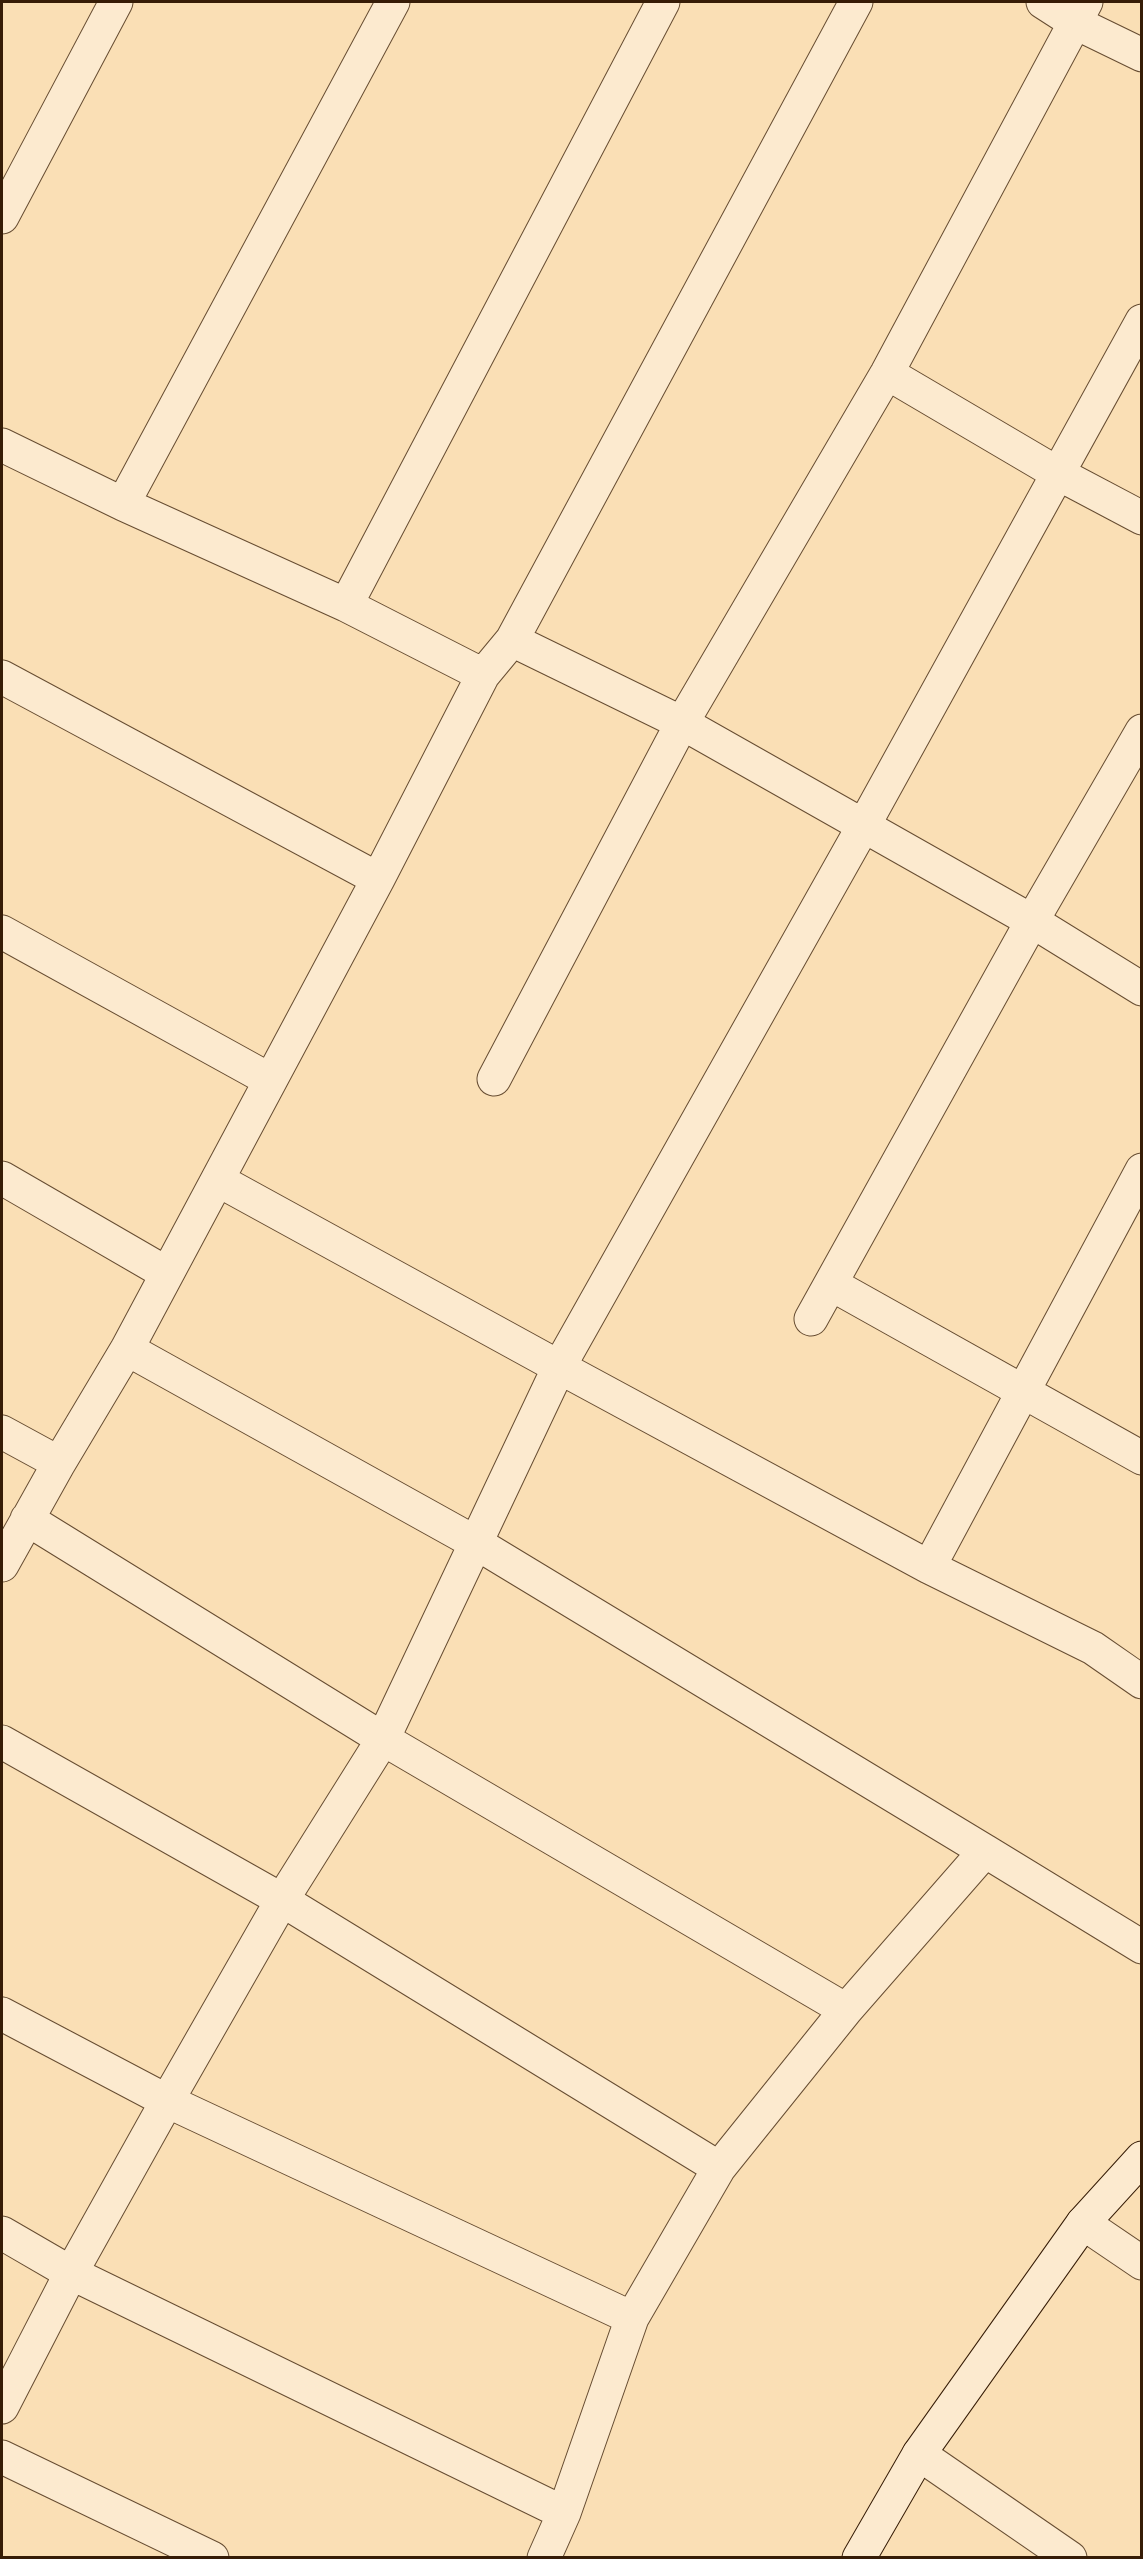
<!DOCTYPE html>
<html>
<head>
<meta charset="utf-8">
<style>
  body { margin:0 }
  #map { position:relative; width:1143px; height:2559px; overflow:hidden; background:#fadfb5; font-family:Cardo,serif }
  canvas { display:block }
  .frame { position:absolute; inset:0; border:3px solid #361c06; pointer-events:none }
</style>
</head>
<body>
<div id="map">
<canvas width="1143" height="2559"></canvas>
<div class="frame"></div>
</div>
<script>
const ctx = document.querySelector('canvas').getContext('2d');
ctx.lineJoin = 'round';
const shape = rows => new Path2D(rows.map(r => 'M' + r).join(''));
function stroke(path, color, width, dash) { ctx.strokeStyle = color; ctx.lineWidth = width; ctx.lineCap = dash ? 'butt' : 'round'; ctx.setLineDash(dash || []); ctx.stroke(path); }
const street = shape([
  [1043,2,1074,22,1142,55],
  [2,217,116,2],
  [887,373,1057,473,1142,518],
  [2,445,123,504,346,605,483,675],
  [123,504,393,2],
  [346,605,663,2],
  [512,640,682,723,1032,921,1142,989],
  [2,677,378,879],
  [2,932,270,1080],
  [494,1079,682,723,887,373,1086,2],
  [2,1178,166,1273],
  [218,1180,559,1367,929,1567,1093,1648,1142,1682],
  [831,1284,1142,1458],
  [811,1319,1032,921,1142,731],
  [127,1349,476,1543,985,1851],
  [2,1432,59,1463],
  [27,1519,383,1739,846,2010],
  [2,1565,59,1463,127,1349,378,879,483,675,512,640,856,2],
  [929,1567,1142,1170],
  [2,1742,282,1900,719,2168],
  [2,2014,167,2101,632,2318],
  [1083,2223,1142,2263],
  [2,2233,71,2273,564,2513],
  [2,2407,71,2273,167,2101,282,1900,383,1739,559,1367,864,825,1142,321],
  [919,2454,1070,2558],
  [2,2457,212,2558],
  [544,2558,564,2513,632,2318,719,2168,846,2010,985,1851,1142,1947]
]);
const secondary = shape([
  [859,2558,919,2454,1083,2223,1142,2158]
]);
stroke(street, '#674d32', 35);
stroke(secondary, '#361c06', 35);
stroke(street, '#fceacf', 33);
stroke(secondary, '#fceacf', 33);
</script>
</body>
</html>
